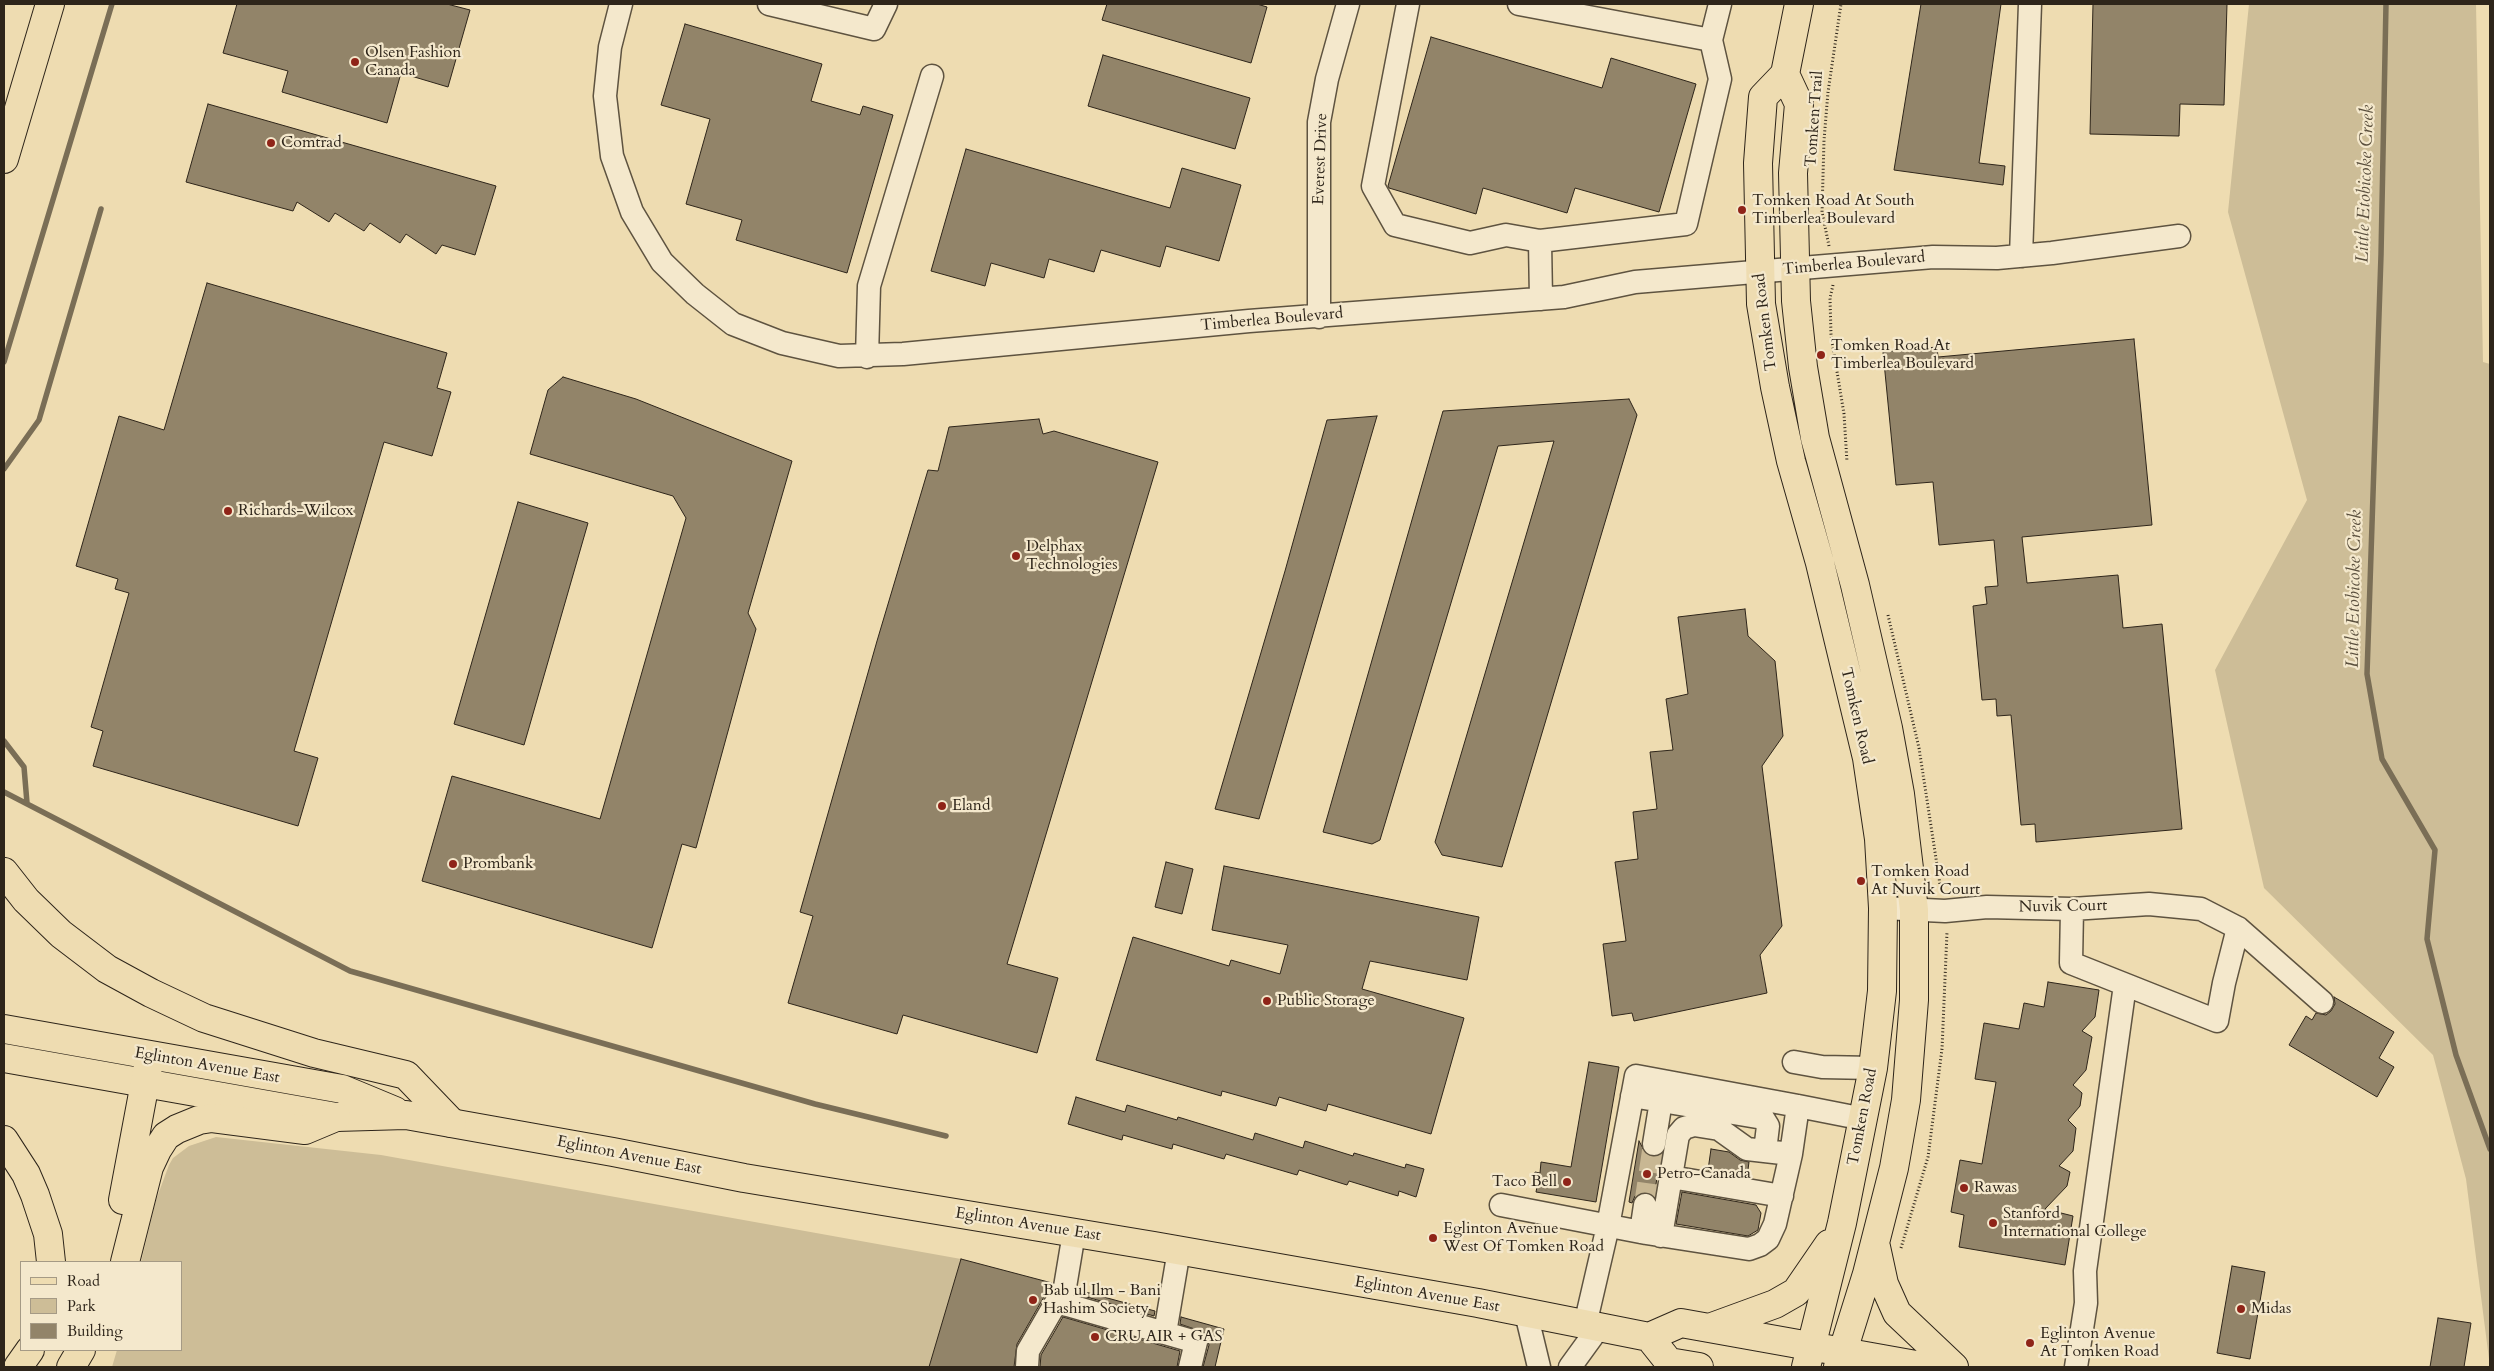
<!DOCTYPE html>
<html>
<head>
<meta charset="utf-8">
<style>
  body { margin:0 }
  #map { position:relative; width:2494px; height:1371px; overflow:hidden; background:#eedcb1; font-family:Cardo,serif }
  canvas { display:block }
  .frame { position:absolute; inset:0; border:5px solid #2e251a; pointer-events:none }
  .legend { position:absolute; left:20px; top:1261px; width:162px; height:90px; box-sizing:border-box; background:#f4e8cc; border:1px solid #a59a85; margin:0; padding:6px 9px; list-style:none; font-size:15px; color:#2e251a }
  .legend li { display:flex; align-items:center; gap:10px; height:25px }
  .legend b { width:25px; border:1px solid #a59a85 }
</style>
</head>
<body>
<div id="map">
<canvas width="2494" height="1371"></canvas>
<div class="frame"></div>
<ul class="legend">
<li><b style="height:6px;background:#eedcb1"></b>Road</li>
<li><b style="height:14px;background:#cdbd97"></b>Park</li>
<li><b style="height:14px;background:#928469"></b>Building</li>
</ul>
</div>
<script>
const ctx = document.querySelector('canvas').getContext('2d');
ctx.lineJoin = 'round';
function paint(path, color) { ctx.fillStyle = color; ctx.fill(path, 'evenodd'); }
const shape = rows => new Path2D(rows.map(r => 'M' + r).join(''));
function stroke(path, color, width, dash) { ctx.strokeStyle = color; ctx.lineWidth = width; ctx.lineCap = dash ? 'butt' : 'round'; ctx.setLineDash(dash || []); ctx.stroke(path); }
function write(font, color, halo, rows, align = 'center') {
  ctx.font = font + ' Cardo,serif'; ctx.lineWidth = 4.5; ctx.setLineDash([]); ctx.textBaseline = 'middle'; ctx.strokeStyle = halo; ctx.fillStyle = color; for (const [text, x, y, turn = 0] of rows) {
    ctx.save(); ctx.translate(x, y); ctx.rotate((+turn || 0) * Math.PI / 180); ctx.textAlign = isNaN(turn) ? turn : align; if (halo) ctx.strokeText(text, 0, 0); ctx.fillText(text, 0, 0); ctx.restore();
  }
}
paint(shape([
  [2249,4,2476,4,2483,362,2490,364,2490,1367,2466,1179,2433,1055,2264,888,2215,670,2307,500,2228,212],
  [216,1137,381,1155,961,1259,929,1367,112,1367,117,1350,181,1350,181,1262,141,1262,156,1200,169,1165,173,1158,189,1146]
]), '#cdbd97');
stroke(shape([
  [2386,4,2381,255,2367,674,2382,759,2435,850,2427,939,2456,1055,2490,1149],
  [4,362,112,4],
  [4,469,39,420,101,209],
  [4,741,24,767,27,803],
  [4,792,350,971,815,1104,946,1136]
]), '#7a6e56', 5.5);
const building = shape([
  [237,4,447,4,470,10,448,87,401,73,387,123,282,92,288,71,223,53,237,4],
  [1107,4,1257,4,1267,7,1251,63,1102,20,1107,4],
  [1921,4,2001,4,1979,163,2005,166,2003,185,1894,170,1921,4],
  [2093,4,2227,4,2224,105,2180,104,2179,136,2090,134,2093,4],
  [685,24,822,64,811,101,860,115,863,106,893,115,847,273,736,240,742,220,686,204,710,119,661,105,685,24],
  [1431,37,1602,88,1611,58,1696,84,1659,212,1575,188,1567,213,1483,188,1476,214,1389,188,1388,186,1431,37],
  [1103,55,1250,98,1235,149,1088,106,1103,55],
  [208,104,496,186,475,255,442,245,436,254,406,234,400,243,370,223,364,231,335,213,329,222,297,202,293,211,186,182,208,104],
  [966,149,1170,208,1182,168,1241,185,1219,261,1166,246,1160,267,1101,250,1094,272,1049,259,1044,278,991,263,985,286,931,271,966,149],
  [207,283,447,353,437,388,451,392,432,456,384,442,294,751,318,758,298,826,93,766,103,731,91,727,129,593,115,589,118,579,76,566,119,416,164,430,207,283],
  [2134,339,2152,525,2022,537,2027,583,2118,575,2123,628,2162,624,2182,829,2036,842,2035,824,2021,825,2011,715,1997,716,1996,699,1982,700,1973,606,1987,604,1985,587,1998,586,1994,540,1939,545,1933,482,1896,485,1883,352,1937,347,1938,357,2134,339],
  [563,377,636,399,792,461,748,613,756,629,696,848,682,844,652,948,422,881,452,776,600,819,686,518,673,496,530,454,548,390,563,377],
  [1629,399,1637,415,1502,867,1442,855,1435,842,1554,441,1498,446,1380,840,1372,844,1323,832,1443,411,1629,399],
  [1377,416,1259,819,1215,809,1285,571,1327,420,1377,416],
  [1039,419,1043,434,1054,431,1158,462,1007,964,1058,978,1037,1053,903,1015,897,1034,788,1003,813,916,800,912,877,641,928,470,938,471,949,427,1039,419],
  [518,502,588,523,524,745,454,724,518,502],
  [1745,609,1748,636,1775,661,1783,736,1762,766,1782,926,1760,955,1767,993,1634,1021,1632,1013,1612,1016,1603,944,1626,941,1615,862,1638,859,1633,812,1657,809,1650,752,1673,750,1666,699,1688,694,1678,617,1745,609],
  [1166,862,1193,869,1182,914,1155,907,1166,862],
  [1224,866,1479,917,1467,980,1370,961,1362,989,1464,1018,1431,1134,1328,1104,1326,1111,1279,1097,1276,1106,1222,1091,1221,1096,1096,1060,1133,937,1229,966,1231,960,1280,974,1288,945,1212,930,1224,866],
  [2048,982,2099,990,2095,1017,2082,1031,2092,1037,2086,1070,2073,1085,2082,1093,2080,1106,2068,1120,2076,1128,2073,1151,2059,1166,2070,1172,2067,1186,2045,1209,2073,1216,2065,1265,1959,1247,1964,1215,1951,1212,1960,1160,1982,1164,1996,1082,1975,1079,1984,1023,2019,1029,2024,1003,2044,1007,2048,982],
  [2334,997,2394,1032,2379,1058,2394,1067,2377,1097,2289,1045,2306,1016,2312,1020,2316,1013,2326,1015,2331,1011,2335,1004,2334,997],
  [1589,1062,1619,1067,1596,1202,1536,1192,1537,1187,1532,1187,1535,1172,1540,1173,1541,1162,1571,1167,1589,1062],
  [1076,1097,1125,1112,1127,1105,1177,1120,1178,1117,1253,1140,1255,1133,1303,1148,1305,1141,1353,1156,1354,1153,1405,1168,1406,1164,1424,1169,1416,1197,1399,1191,1398,1196,1349,1181,1347,1185,1299,1170,1297,1175,1226,1154,1224,1159,1173,1144,1172,1149,1123,1135,1122,1140,1068,1124,1076,1097],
  [1639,1141,1646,1154,1652,1157,1661,1154,1654,1196,1647,1192,1641,1193,1635,1196,1632,1203,1629,1202,1639,1141],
  [1711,1149,1729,1152,1740,1160,1749,1162,1747,1177,1708,1170,1711,1149],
  [1682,1192,1756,1205,1761,1213,1758,1230,1748,1236,1676,1224,1682,1192],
  [961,1259,1052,1283,1017,1344,1014,1367,929,1367,961,1259],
  [2232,1266,2265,1272,2250,1359,2217,1353,2232,1266],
  [1078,1290,1155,1311,1154,1316,1076,1294,1078,1290],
  [1063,1317,1180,1351,1177,1367,1040,1367,1041,1355,1063,1317],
  [1181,1317,1224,1329,1215,1367,1203,1367,1209,1345,1206,1333,1180,1324,1181,1317],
  [2438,1318,2471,1323,2464,1367,2430,1367,2438,1318]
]);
paint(building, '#928469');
stroke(building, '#2e251a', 1);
stroke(shape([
  [1645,1205,1654,1144]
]), '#c8b793', 22, [22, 11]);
const minor = shape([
  [621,4,610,47,605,96,612,156,632,212,662,262,695,294,733,324,782,343,839,356,903,354,1249,321,1564,297,1635,282,1933,257,1997,258,2052,253,2179,236],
  [769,4,874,29,886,4],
  [1408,4,1373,186,1395,225,1470,243,1506,235,1540,241],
  [1519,4,1711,40,1720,79,1686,224,1540,241,1541,299],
  [1711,40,1720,4],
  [2021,256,2030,4],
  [1319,317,1319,122,1327,79,1348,4],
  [867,357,869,286,932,76],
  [1883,908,1945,911,1987,907,2072,909,2149,904,2201,909,2238,928,2322,1002],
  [2072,909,2071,963,2217,1021,2224,983,2238,928],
  [1794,1062,1822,1067,1873,1068],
  [1632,1096,1763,1118,1768,1126,1765,1151],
  [1654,1144,1661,1101],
  [1671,1177,1782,1196],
  [1501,1205,1646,1233,1749,1249,1760,1245,1768,1239,1775,1224,1791,1154,1798,1106,1864,1119],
  [1641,1232,1645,1205],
  [1661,1236,1678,1135,1684,1128,1694,1125,1719,1129,1747,1149,1791,1154],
  [1057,1302,1196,1342,1190,1367],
  [1526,1313,1539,1367],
  [1585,1325,1608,1226,1636,1076,1798,1106],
  [1165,1333,1179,1250],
  [1027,1367,1028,1351,1065,1287,1074,1233],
  [1570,1367,1599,1327],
  [2076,1367,2086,1303,2085,1271,2125,985]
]);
const major = shape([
  [1799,4,1785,74,1763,97,1758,163,1761,304,1775,387,1791,461,1820,563,1867,758,1879,839,1883,908,1882,991,1873,1068,1842,1223,1806,1367],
  [1785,74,1799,104,1793,173,1796,301,1803,367,1815,438,1855,585,1888,728,1900,794,1914,910,1914,1000,1906,1100,1894,1168,1867,1274,1838,1367],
  [4,1029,342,1089,395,1111],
  [4,1058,336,1117,406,1115,613,1152,744,1178,1154,1246,1478,1303,1649,1337,1681,1323,1927,1367],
  [1876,1247,1884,1284,1897,1313,1954,1367],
  [1712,1327,1775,1304,1796,1292,1829,1244],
  [1649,1337,1669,1362,1699,1367]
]);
const highway = shape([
  [4,159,50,4],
  [4,872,26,900,61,934,107,969,151,993,204,1018,314,1053,406,1075,452,1123],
  [4,1140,26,1174,35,1195,48,1234,51,1262],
  [123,1200,150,1056],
  [125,1262,149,1167,157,1150,166,1136,177,1129,199,1120,212,1118,305,1130,336,1117],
  [18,1367,30,1350],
  [71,1367,81,1350]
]);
stroke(minor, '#5e5340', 25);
stroke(major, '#2e251a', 30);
stroke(highway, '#2e251a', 30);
stroke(shape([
  [1829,246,1822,212,1824,140,1828,92,1841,4],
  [1833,285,1830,298,1831,335,1844,414,1847,462],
  [1888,615,1919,748,1941,891],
  [1901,1248,1928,1157,1942,1049,1947,932]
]), '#2e251a', 3, [1, 2.5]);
stroke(minor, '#f4e8cc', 22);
stroke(major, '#eedcb1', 28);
stroke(highway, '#eedcb1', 28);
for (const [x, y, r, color] of [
  [355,62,5,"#8f2418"],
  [271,143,5,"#8f2418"],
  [1742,210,5,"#8f2418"],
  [1821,355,5,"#8f2418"],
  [228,511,5,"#8f2418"],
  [1016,556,5,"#8f2418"],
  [942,806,5,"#8f2418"],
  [453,864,5,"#8f2418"],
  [1861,881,5,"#8f2418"],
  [1267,1001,5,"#8f2418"],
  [1647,1174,5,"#8f2418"],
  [1567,1182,5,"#8f2418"],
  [1964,1188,5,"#8f2418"],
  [1993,1223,5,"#8f2418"],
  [1433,1238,5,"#8f2418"],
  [1033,1300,5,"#8f2418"],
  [2241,1309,5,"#8f2418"],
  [1095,1337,5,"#8f2418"],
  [2030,1343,5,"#8f2418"]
]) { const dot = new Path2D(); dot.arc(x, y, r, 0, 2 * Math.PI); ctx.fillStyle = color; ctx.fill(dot); stroke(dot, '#f4e8cc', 2); }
write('16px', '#2e251a', '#f4e8cc', [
  ["Olsen Fashion",365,53],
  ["Canada",365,71],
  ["Comtrad",281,143],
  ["Tomken Road At South",1752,201],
  ["Timberlea Boulevard",1752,219],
  ["Tomken Road At",1831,346],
  ["Timberlea Boulevard",1831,364],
  ["Richards-Wilcox",238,511],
  ["Delphax",1026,547],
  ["Technologies",1026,565],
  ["Eland",952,806],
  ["Prombank",463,864],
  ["Tomken Road",1871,872],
  ["At Nuvik Court",1871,890],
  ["Public Storage",1277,1001],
  ["Petro-Canada",1657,1174],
  ["Taco Bell",1557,1182,"right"],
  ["Rawas",1974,1188],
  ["Stanford",2003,1214],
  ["International College",2003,1232],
  ["Eglinton Avenue",1443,1229],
  ["West Of Tomken Road",1443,1247],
  ["Bab ul Ilm - Bani",1043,1291],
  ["Hashim Society",1043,1309],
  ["Midas",2251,1309],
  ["Eglinton Avenue",2040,1334],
  ["At Tomken Road",2040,1352],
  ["CRU AIR + GAS",1105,1337]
], 'left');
write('16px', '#2e251a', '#f4e8cc', [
  ["Tomken Trail",1815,119,-86],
  ["Everest Drive",1321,159,-88],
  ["Timberlea Boulevard",1854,264,-5],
  ["Timberlea Boulevard",1272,320,-5],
  ["Tomken Road",1766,322,-97],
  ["Tomken Road",1856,716,77],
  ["Nuvik Court",2063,907,-1],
  ["Eglinton Avenue East",207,1066,10],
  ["Tomken Road",1863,1117,-79],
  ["Eglinton Avenue East",629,1156,11],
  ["Eglinton Avenue East",1028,1225,9],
  ["Eglinton Avenue East",1427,1295,10]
]);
write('italic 18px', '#5a4f3d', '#f4e8cc', [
  ["Little Etobicoke Creek",2366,184,-88],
  ["Little Etobicoke Creek",2355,589,-89]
]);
</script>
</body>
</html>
